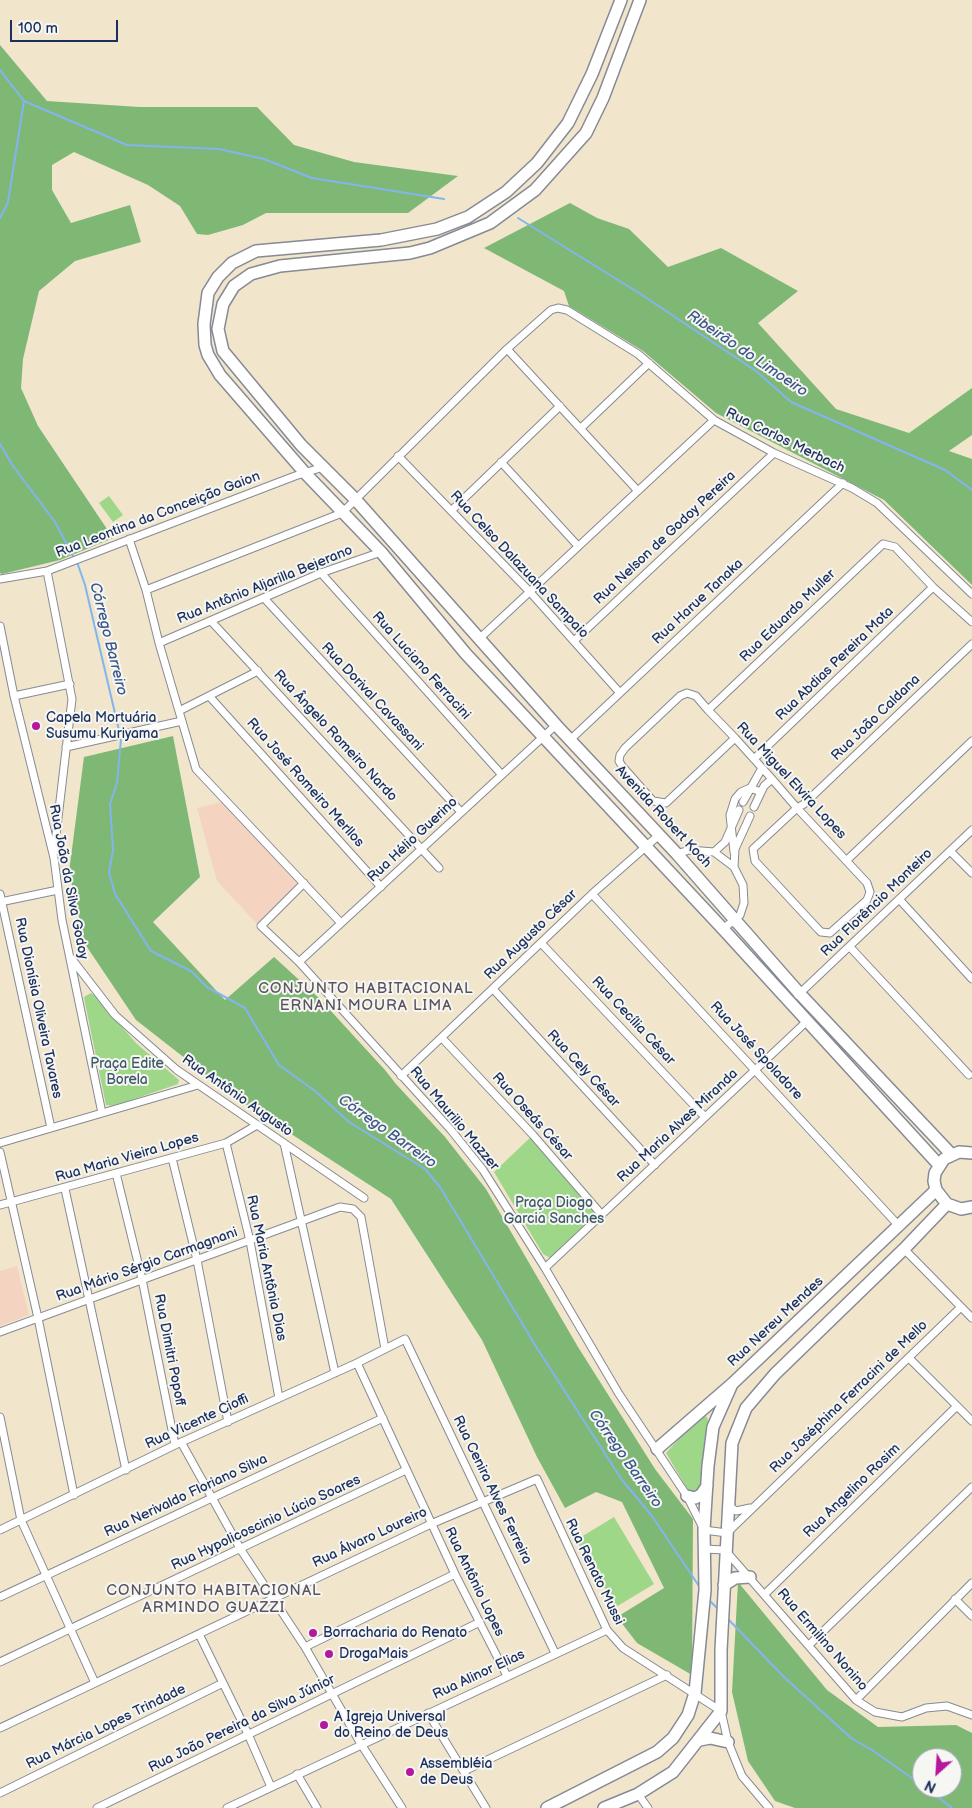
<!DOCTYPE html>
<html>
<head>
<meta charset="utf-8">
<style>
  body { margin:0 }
  #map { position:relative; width:972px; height:1808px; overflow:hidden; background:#f1e5cc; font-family:"Balsamiq Sans",sans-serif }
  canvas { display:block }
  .north { position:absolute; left:912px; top:1748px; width:50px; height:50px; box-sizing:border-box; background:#f6f6f2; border:1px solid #9ea6b7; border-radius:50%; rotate:206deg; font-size:14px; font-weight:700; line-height:20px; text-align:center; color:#1b2f5e }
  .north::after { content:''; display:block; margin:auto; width:18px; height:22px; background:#b5179e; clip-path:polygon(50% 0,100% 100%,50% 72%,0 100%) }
  .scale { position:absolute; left:10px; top:20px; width:108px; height:22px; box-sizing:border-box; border:2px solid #1b2f5e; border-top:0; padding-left:6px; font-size:15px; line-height:18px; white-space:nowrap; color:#1b2f5e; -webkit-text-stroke:4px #f6f6f2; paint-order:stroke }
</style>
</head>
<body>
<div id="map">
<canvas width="972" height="1808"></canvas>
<div class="north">N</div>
<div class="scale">100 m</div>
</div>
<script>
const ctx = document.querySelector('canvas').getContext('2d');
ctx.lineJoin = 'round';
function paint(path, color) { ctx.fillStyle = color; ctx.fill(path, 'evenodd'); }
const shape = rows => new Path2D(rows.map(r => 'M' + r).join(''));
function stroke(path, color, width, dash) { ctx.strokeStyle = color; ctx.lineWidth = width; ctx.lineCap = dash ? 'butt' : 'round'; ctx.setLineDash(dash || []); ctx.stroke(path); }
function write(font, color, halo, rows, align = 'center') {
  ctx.font = font + ' "Balsamiq Sans",sans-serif'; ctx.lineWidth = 4; ctx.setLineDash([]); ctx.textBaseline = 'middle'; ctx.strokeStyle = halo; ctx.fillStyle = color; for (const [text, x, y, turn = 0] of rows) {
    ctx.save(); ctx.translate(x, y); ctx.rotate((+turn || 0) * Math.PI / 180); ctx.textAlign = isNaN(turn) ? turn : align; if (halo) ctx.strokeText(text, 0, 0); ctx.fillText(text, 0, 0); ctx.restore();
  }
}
paint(shape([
  [222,802,298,884,257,924,217,881,197,808],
  [17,1266,29,1315,0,1326,0,1271]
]), '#f4d3c1');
paint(shape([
  [109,496,123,515,113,522,99,503],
  [91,993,95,996,136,1043,179,1080,178,1084,114,1106,106,1105,85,1003,84,997],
  [533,1135,597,1213,550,1258,543,1254,494,1172],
  [704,1416,707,1417,708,1421,704,1443,702,1489,691,1495,666,1453,699,1417],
  [614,1517,654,1584,616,1607,576,1540]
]), '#9fd789');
paint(shape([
  [0,45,47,101,139,107,257,107,294,145,354,162,458,176,408,213,266,213,243,225,208,235,197,234,180,206,148,185,74,152,52,165,52,190,71,223,130,205,141,242,75,261,39,291,23,359,21,388,38,426,113,538,60,560,2,574,0,573],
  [570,203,597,218,629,229,668,267,721,248,798,291,758,323,836,409,909,433,972,388,972,435,949,451,972,459,972,585,884,500,716,413,643,351,569,306,564,291,484,248],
  [173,736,200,877,153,922,225,1000,274,957,319,998,385,1070,396,1084,445,1137,486,1189,578,1347,655,1469,693,1519,692,1675,637,1643,617,1617,664,1588,622,1502,596,1492,565,1508,537,1457,482,1340,391,1199,236,1098,136,1020,85,944,69,872,84,757],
  [738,1582,827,1690,878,1727,956,1725,972,1733,972,1808,795,1808,775,1801,748,1761,732,1692],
  [922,1758,952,1758,952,1788,922,1788]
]), '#7fb875');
stroke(shape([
  [0,70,24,101,127,145,219,149,264,159,312,178,444,199],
  [0,218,8,202,24,101],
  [518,218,639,293,756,371,791,402,945,470,972,490],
  [0,444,13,466,55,522,74,558],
  [77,562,85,585,121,739,117,783,110,804,113,850,109,872,115,894,151,951,191,971,207,987,245,1008,279,1065,315,1091,349,1122,425,1169,440,1187,537,1348,622,1480,652,1516,701,1589],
  [708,1599,719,1610],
  [727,1618,784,1677,851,1738,872,1750,922,1785],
  [926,1788,952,1808]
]), '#82b5ef', 2);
const street = shape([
  [507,349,637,490],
  [581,428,649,363],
  [398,456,530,592,620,693],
  [501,462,578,546],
  [452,510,560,406],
  [129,539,146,590,159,643,196,769,341,923],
  [47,571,72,699,54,852],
  [321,573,502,775],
  [0,579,47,571,295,476,323,467],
  [146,590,342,513,507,349,551,310,558,308,567,310,638,354,714,420,774,453,852,488,877,503,972,594],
  [264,598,461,812],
  [211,621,439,868],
  [0,626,14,696,54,858,62,920,102,1113],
  [479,639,714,420],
  [574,641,774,453],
  [159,643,321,573,381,552],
  [14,696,70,684],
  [210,697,381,887],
  [708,710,883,544,895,547,933,587,972,622],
  [179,711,258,671],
  [735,738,666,803,653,801,622,766,619,761,620,755,625,748,680,696,687,693,696,696,708,710,735,738,754,759,772,779,797,808,867,883,870,892,867,900,830,933,821,932,818,929,755,861,753,849,797,808,804,804,972,644],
  [570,740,843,483],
  [66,747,182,721],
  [754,759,933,587],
  [743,802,762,768],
  [754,807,764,786,772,779],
  [950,851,972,873],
  [714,852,725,842,739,810],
  [734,852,730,815,735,799,741,792,750,788,761,792],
  [677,854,689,850,714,852,734,867,743,885,744,903,740,915,723,929],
  [847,860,972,741],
  [734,867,735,849,750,816],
  [304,883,261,926,299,962,451,1130,483,1170,545,1268,619,1394,687,1496,704,1530,727,1533,961,1307],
  [0,894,51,1128],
  [592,894,900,1227],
  [899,899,972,979],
  [0,902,58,890],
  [541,943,705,1117],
  [850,947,969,1075],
  [71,958,115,1015,177,1070,364,1198],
  [299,962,556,725],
  [493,989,655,1165],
  [798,995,972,830],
  [442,1038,533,1135,602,1215],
  [401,1076,592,894,659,835],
  [0,1143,198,1085],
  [226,1143,250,1241,279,1398],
  [284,1143,335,1373],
  [0,1152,38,1318,74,1495],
  [172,1158,197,1260,228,1422],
  [116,1173,142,1279,175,1445],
  [65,1189,126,1470],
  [0,1205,226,1143,257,1125],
  [904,1249,972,1318],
  [545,1268,806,1022],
  [0,1332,340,1207,353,1209,361,1217,385,1349],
  [909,1358,972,1421],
  [357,1363,455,1574,507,1676],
  [0,1417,21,1520,95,1683],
  [181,1442,241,1550,305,1647,361,1744,402,1808],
  [728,1505,736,1511,750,1508],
  [0,1530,175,1445,357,1363,405,1339,555,1653],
  [704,1549,725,1550,856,1700,875,1712,902,1717,926,1708,947,1706,972,1715],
  [765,1594,957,1406],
  [0,1597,383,1418],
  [955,1599,972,1616],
  [199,1634,248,1734,271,1787],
  [809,1645,972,1487],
  [305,1647,455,1574],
  [0,1662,406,1470],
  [856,1700,972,1583],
  [428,1713,486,1808],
  [0,1728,431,1524,537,1479,607,1630,623,1648,721,1711,728,1742,742,1776,769,1808],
  [464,1771,667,1675],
  [297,1774,317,1808],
  [0,1793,223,1683],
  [638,1794,648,1808],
  [97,1808,480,1622],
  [227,1808,607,1630]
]);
const primary = shape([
  [621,0,592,74,568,123,537,163,506,192,468,217,437,229,381,240,256,251,232,263,218,277,208,293,204,324,205,345,208,355,220,375,305,473,381,552,466,654,723,929,939,1165],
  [640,0,603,98,586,133,535,190,490,223,430,248,410,253,280,266,251,274,234,286,223,304,218,329,223,351,301,445,355,499,556,725,677,854,800,994,951,1154],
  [972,1153,959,1152,944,1159,935,1173,934,1181,936,1190,947,1204,961,1209,972,1207],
  [657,1449,732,1384,936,1190],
  [687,1496,695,1498,701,1495,707,1486],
  [724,1585,735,1578,750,1577],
  [700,1740,710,1738,728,1742],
  [547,1808,657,1752,673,1738,688,1715,695,1693,705,1590,704,1530,708,1466,713,1427,732,1384],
  [604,1808,638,1794,673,1772,721,1711,721,1650,732,1443,746,1408,775,1374,904,1249,947,1204]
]);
stroke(street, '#868a95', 9);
stroke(primary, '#868a95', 14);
stroke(street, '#fff', 7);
stroke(primary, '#fff', 11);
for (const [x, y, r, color] of [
  [36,726,5,"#b5179e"],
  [313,1633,5,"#b5179e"],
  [329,1654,5,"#b5179e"],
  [324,1725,5,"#b5179e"],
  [410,1772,5,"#b5179e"]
]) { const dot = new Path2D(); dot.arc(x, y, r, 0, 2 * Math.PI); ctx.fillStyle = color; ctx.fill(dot); stroke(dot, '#f6f6f2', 2); }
write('14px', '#1b2f5e', '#f6f6f2', [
  ["Rua Carlos Merbach",785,441,26],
  ["Rua Leontina da Conceição Gaion",158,515,-21],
  ["Rua Nelson de Godoy Pereira",665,538,-43],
  ["Rua Celso Dalazuana Sampaio",519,565,47],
  ["Rua Antônio Aljarilla Bejerano",265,585,-22],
  ["Rua Harue Tanaka",698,602,-43],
  ["Rua Eduardo Muller",788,616,-44],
  ["Rua Abdias Pereira Mota",835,664,-44],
  ["Rua Luciano Ferracini",421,666,48],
  ["Rua Dorival Cavassani",372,697,47],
  ["Rua João Caldana",876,718,-44],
  ["Rua Ângelo Romeiro Nardo",335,736,47],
  ["Rua Miguel Elvira Lopes",791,781,47],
  ["Rua José Romeiro Merllos",305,783,48],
  ["Avenida Robert Koch",663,817,47],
  ["Rua Hélio Guerino",413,840,-43],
  ["Rua João da Silva Godoy",68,882,79],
  ["Rua Florêncio Monteiro",877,903,-44],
  ["Rua Augusto César",531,935,-44],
  ["Rua Dionísia Oliveira Tavares",38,1008,78],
  ["Rua Cecília César",633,1021,47],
  ["Rua José Spoladore",756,1051,47],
  ["Rua Cely César",583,1069,47],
  ["Rua Antônio Augusto",237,1096,35],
  ["Rua Oseás César",532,1117,48],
  ["Rua Maurilio Mazzer",454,1119,50],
  ["Rua Maria Alves Miranda",678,1126,-43],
  ["Rua Maria Vieira Lopes",127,1158,-16],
  ["Rua Mário Sérgio Carmagnani",147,1265,-20],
  ["Rua Maria Antônia Dias",266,1268,78],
  ["Rua Nereu Mendes",776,1322,-43],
  ["Rua Dimitri Popoff",169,1350,79],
  ["Rua Joséphina Ferracini de Mello",849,1397,-44],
  ["Rua Vicente Cioffi",197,1422,-25],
  ["Rua Cenira Alves Ferreira",492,1490,64],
  ["Rua Angelino Rosim",852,1491,-44],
  ["Rua Nerivaldo Floriano Silva",186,1496,-25],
  ["Rua Hypolicoscinio Lúcio Soares",266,1523,-25],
  ["Rua Álvaro Loureiro",370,1538,-25],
  ["Rua Renato Mussi",594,1572,64],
  ["Rua Antônio Lopes",474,1582,64],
  ["Rua Ermilino Nonino",822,1640,49],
  ["Rua Alinor Elias",479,1675,-25],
  ["Rua João Pereira da Silva Júnior",242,1724,-26],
  ["Rua Márcia Lopes Trindade",106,1727,-26]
]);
write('14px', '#1b2f5e', '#f6f6f2', [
  ["Capela Mortuária",46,718],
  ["Susumu Kuriyama",46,734],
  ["Borracharia do Renato",323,1633],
  ["DrogaMais",339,1654],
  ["A Igreja Universal",334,1717],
  ["do Reino de Deus",334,1733],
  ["Assembléia",420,1764],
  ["de Deus",420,1780]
], 'left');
write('14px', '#3c5969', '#f6f6f2', [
  ["Praça Edite",127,1064],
  ["Borela",127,1080],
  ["Praça Diogo",554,1203],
  ["Garcia Sanches",554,1219]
]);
write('italic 15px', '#3a578a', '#f6f6f2', [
  ["Ribeirão do Limoeiro",747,354,34],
  ["Córrego Barreiro",108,639,76],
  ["Córrego Barreiro",387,1132,35],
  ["Córrego Barreiro",625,1459,55]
]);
ctx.letterSpacing = '1px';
write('15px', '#5b5460', '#f6f6f2', [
  ["CONJUNTO HABITACIONAL",366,989],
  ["ERNANI MOURA LIMA",366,1006],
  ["CONJUNTO HABITACIONAL",214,1591],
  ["ARMINDO GUAZZI",214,1608]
]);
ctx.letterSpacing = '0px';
</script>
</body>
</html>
